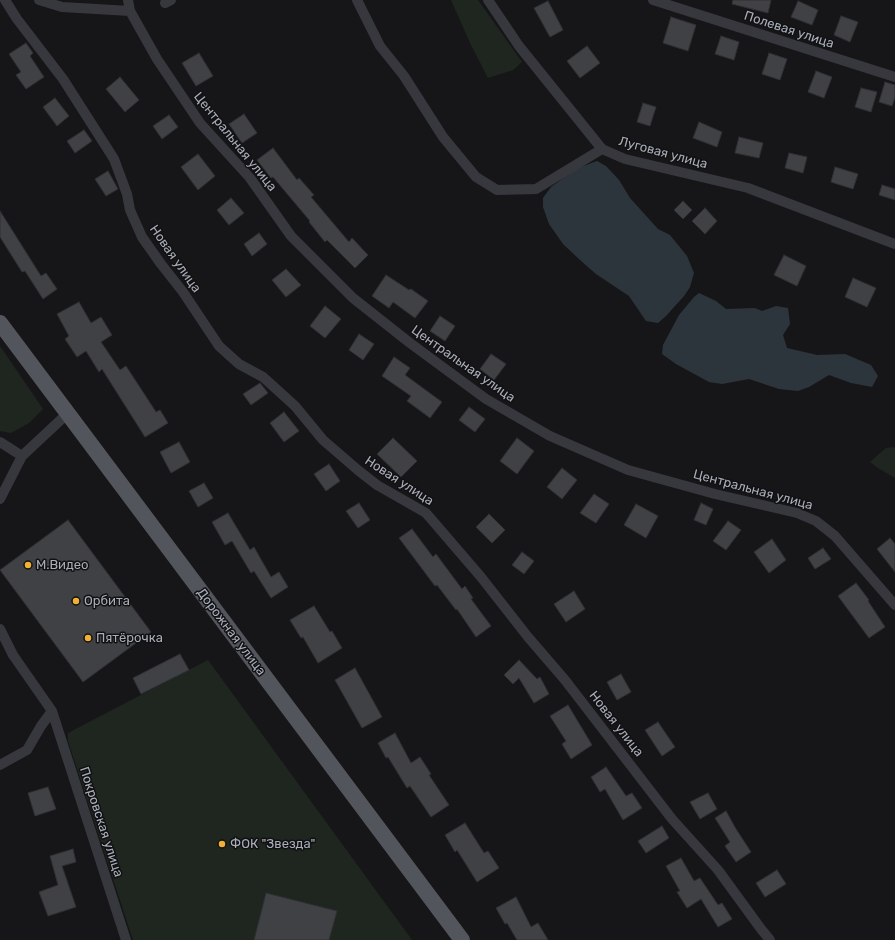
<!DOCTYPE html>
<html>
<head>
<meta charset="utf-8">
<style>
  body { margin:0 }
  canvas { display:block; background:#161618 }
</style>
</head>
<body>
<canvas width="895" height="940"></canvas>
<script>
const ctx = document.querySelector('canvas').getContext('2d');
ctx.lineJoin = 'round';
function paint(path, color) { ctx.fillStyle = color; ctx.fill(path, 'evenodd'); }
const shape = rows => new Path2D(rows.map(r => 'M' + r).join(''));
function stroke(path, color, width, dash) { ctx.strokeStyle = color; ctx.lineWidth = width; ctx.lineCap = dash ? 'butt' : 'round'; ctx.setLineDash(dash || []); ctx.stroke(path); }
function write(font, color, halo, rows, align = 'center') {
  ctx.font = font + ' Rubik,sans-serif'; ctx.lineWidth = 3; ctx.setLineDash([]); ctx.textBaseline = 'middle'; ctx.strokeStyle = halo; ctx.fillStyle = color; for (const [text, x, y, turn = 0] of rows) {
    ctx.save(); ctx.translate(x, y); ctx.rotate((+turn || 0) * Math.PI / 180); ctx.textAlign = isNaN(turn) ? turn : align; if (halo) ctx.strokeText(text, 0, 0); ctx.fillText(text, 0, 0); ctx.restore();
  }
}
paint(shape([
  [451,0,478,0,522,62,513,70,488,78,471,45],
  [0,346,43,409,29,423,11,433,0,431],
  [895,447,895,478,878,468,870,462,886,448],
  [208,660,412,940,133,940,68,741,68,733]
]), '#1e261f');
paint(shape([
  [597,161,606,166,619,180,630,198,658,229,670,235,687,256,694,273,690,287,684,296,666,316,658,323,646,321,629,296,596,274,580,260,563,244,549,224,543,207,543,198,551,187,578,168],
  [699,293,716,301,726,309,755,308,762,311,776,306,788,308,790,324,783,335,787,348,817,355,845,354,871,365,878,376,872,387,851,383,829,375,809,387,798,391,779,389,749,379,722,384,709,382,676,364,662,354,663,345,679,315,694,297]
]), '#2c353c');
const building = shape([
  [733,0,771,0,768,13,732,4,733,0],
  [548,1,563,30,550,37,534,8,548,1],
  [798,1,818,10,812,25,791,17,798,1],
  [841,16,858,22,850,42,834,35,841,16],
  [671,17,696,25,688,51,663,43,671,17],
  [721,36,739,42,734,60,715,54,721,36],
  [26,43,33,53,30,56,44,77,26,89,16,75,21,72,9,54,26,43],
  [587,46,600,63,580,78,567,61,587,46],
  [199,53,213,76,196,86,182,63,199,53],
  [769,53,787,59,780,80,762,74,769,53],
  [816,71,832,77,824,98,808,92,816,71],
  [120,77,139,100,125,112,106,89,120,77],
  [885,82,895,85,895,97,892,106,879,102,885,82],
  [861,88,877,92,871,112,855,107,861,88],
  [55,98,69,116,57,126,43,107,55,98],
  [643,103,656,107,650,126,637,122,643,103],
  [244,114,257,133,242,143,229,124,244,114],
  [169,115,178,127,162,139,153,126,169,115],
  [699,122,722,132,717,147,693,138,699,122],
  [84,130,92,141,75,153,67,141,84,130],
  [739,137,763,143,759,158,735,153,739,137],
  [273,148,297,180,299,178,314,195,311,197,349,242,352,238,368,255,355,268,327,240,325,242,309,222,310,221,273,177,271,178,257,160,273,148],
  [789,153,807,157,803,173,785,168,789,153],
  [198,154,215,176,198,190,181,167,198,154],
  [835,167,858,174,853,189,831,182,835,167],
  [108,171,118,189,106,196,95,179,108,171],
  [882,185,895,189,895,200,879,195,882,185],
  [231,198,244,213,229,225,217,210,231,198],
  [683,201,692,210,683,219,674,210,683,201],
  [705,208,717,221,705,234,692,221,705,208],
  [0,211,41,276,46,273,57,289,43,299,25,271,22,272,0,237,0,211],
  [259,233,267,244,252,256,244,244,259,233],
  [784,255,806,266,797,286,774,275,784,255],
  [286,269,301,285,286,297,272,280,286,269],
  [386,275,409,290,411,289,428,301,415,318,393,302,389,308,372,296,386,275],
  [853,278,876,288,867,307,845,297,853,278],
  [79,302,91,323,101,317,112,335,101,342,120,370,126,366,156,412,160,410,168,423,145,437,102,369,99,372,86,351,77,357,65,339,69,336,57,314,79,302],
  [325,306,341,319,325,338,310,326,325,306],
  [440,316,455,326,445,341,430,331,440,316],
  [359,334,374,344,363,360,349,350,359,334],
  [491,354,506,364,494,380,480,369,491,354],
  [394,357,410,368,405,375,442,402,430,418,407,401,411,396,382,376,394,357],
  [260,383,268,393,251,405,243,394,260,383],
  [469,407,485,419,475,432,459,420,469,407],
  [284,412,299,431,284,442,270,423,284,412],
  [393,438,417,461,401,477,377,454,393,438],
  [517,438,534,451,517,474,500,461,517,438],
  [179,442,190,462,171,473,160,452,179,442],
  [329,464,340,481,326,491,314,474,329,464],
  [562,468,577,480,562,499,547,487,562,468],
  [204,483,213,498,198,507,189,491,204,483],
  [594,494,609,504,596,523,580,513,594,494],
  [359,503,370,520,358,528,346,511,359,503],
  [701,503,713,509,706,525,694,520,701,503],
  [636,504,658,516,646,538,624,525,636,504],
  [228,513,250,550,254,547,271,577,279,572,288,587,271,598,254,571,251,573,232,541,225,545,212,522,228,513],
  [489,514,505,530,492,543,476,527,489,514],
  [68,520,151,632,83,682,0,570,68,520],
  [728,521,741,530,726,550,713,541,728,521],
  [412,529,433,557,436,554,462,589,465,586,473,598,471,599,491,626,476,637,457,609,456,610,437,585,435,586,399,538,412,529],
  [890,538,895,544,895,572,877,549,890,538],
  [772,539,786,560,769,573,754,552,772,539],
  [823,548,831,559,815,569,808,558,823,548],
  [522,552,534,561,524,574,512,565,522,552],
  [856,583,869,600,868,601,885,627,869,638,838,596,856,583],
  [574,591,585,609,566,622,554,604,574,591],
  [314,606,330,632,332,631,342,648,318,663,303,637,301,638,290,620,314,606],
  [180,654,189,670,141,694,133,678,180,654],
  [519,660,537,679,540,677,549,694,534,703,519,678,513,684,504,675,519,660],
  [355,668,382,717,362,728,335,680,355,668],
  [621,674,631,692,617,700,607,682,621,674],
  [568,705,592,745,571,759,562,744,566,741,550,716,568,705],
  [658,722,675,747,662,756,645,730,658,722],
  [395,733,411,763,420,757,431,774,429,775,449,805,431,817,410,786,407,788,388,757,386,758,378,743,395,733],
  [606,767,626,796,632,793,642,808,623,820,605,789,600,792,591,777,606,767],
  [48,787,56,809,35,816,28,793,48,787],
  [708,793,717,809,700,819,690,802,708,793],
  [726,811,736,829,751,852,736,862,725,846,730,842,715,818,726,811],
  [465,823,484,853,488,851,499,868,477,882,457,850,455,852,445,835,465,823],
  [662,826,669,838,646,853,638,841,662,826],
  [73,849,76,862,62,866,76,907,48,916,39,892,58,885,50,856,73,849],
  [681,858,694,881,700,878,718,905,722,903,732,919,718,927,701,899,687,908,677,892,680,891,666,866,681,858],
  [777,870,786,884,765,897,756,883,777,870],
  [266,893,337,911,329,940,254,940,266,893],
  [516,897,531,927,538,923,548,940,517,940,507,923,505,924,496,908,516,897]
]);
paint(building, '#404145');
stroke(building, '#303034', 1);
stroke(shape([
  [5,0,17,19,63,79,114,159,127,194,130,210,142,237,161,264,183,292,219,346,239,364,263,377,295,406,323,440,359,471,377,485,426,513,481,577,528,637,565,680,672,819,718,870,761,929,770,940],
  [39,0,62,7,130,11],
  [128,0,130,11,157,59,200,123,250,178,291,236,353,298,410,343,486,399,550,436,628,470,715,494,797,513,816,521,835,536,895,605],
  [357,0,380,46,404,76,443,137,476,177,497,190,536,189,602,149],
  [488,0,519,46,602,149,625,159,748,188,895,244],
  [653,0,895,77],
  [165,3,171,0],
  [0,442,22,456],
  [0,499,22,456,67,414],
  [0,629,13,655,52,711,41,726,27,750,0,765],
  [52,711,126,940]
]), '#37383d', 10);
stroke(shape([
  [0,323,462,940]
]), '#53555c', 16);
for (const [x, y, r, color] of [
  [28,565,4,"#f2b134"],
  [76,601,4,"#f2b134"],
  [88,638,4,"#f2b134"],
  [222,844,4,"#f2b134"]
]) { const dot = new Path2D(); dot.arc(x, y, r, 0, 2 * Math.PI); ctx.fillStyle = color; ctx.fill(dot); stroke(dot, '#111113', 1.5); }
write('13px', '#a8adb8', '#111113', [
  ["Полевая улица",789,30,18],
  ["Центральная улица",235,142,51],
  ["Луговая улица",663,153,15],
  ["Новая улица",175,259,55],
  ["Центральная улица",463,364,35],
  ["Новая улица",399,481,33],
  ["Центральная улица",753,490,15],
  ["Дорожная улица",231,632,53],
  ["Новая улица",616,724,52],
  ["Покровская улица",101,822,72]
]);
write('13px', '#a8adb8', '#111113', [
  ["М.Видео",36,565],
  ["Орбита",84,601],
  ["Пятёрочка",96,638],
  ["ФОК \"Звезда\"",230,844]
], 'left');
</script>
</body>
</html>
